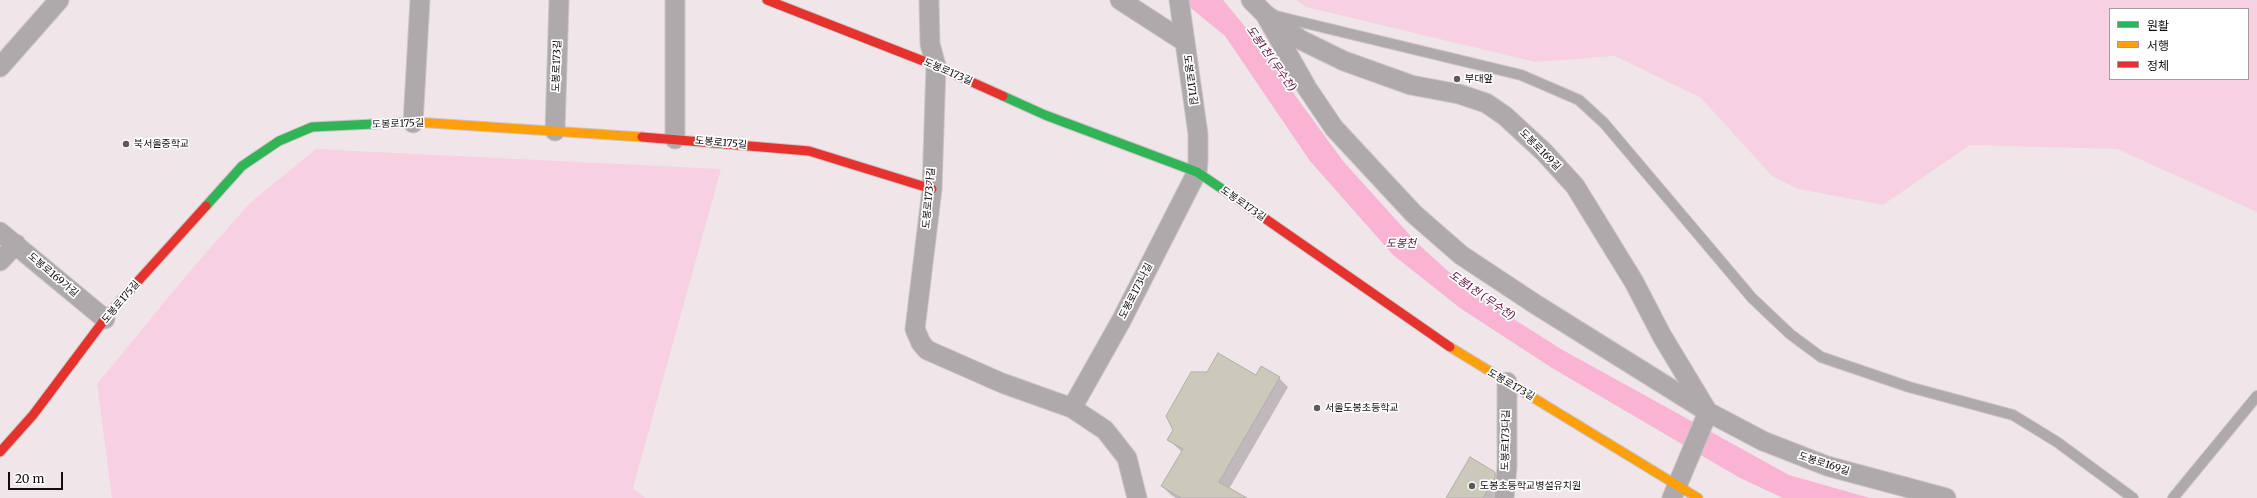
<!DOCTYPE html>
<html>
<head>
<meta charset="utf-8">
<style>
  body { margin:0 }
  #map { position:relative; width:2257px; height:498px; overflow:hidden; background:#f0e6ea; font-family:Merriweather,"Noto Sans KR",serif }
  canvas { display:block }
  .legend { position:absolute; left:2109px; top:8px; width:140px; height:72px; box-sizing:border-box; background:#fff; border:1px solid #a19e9f; margin:0; padding:5px 7px; list-style:none; font-size:12px; color:#130d10 }
  .legend li { display:flex; align-items:center; gap:8px; height:20px }
  .legend b { width:20px; border:1px solid #a19e9f }
  .scale { position:absolute; left:8px; top:472px; width:55px; height:18px; box-sizing:border-box; border:2px solid #130d10; border-top:0; padding-left:5px; font-size:12px; line-height:14px; white-space:nowrap; color:#130d10; -webkit-text-stroke:3px #fff; paint-order:stroke }
</style>
</head>
<body>
<div id="map">
<canvas width="2257" height="498"></canvas>
<ul class="legend">
<li><b style="height:5px;background:#30b455"></b>원활</li>
<li><b style="height:5px;background:#ff9f0a"></b>서행</li>
<li><b style="height:5px;background:#e5322d"></b>정체</li>
</ul>
<div class="scale">20 m</div>
</div>
<script>
const ctx = document.querySelector('canvas').getContext('2d');
ctx.lineJoin = 'round';
function paint(path, color) { ctx.fillStyle = color; ctx.fill(path, 'evenodd'); }
const shape = rows => new Path2D(rows.map(r => 'M' + r).join(''));
function stroke(path, color, width, dash) { ctx.strokeStyle = color; ctx.lineWidth = width; ctx.lineCap = dash ? 'butt' : 'round'; ctx.setLineDash(dash || []); ctx.stroke(path); }
function write(font, color, halo, rows, align = 'center') {
  ctx.font = font + ' Merriweather,"Noto Sans KR",serif'; ctx.lineWidth = 3.5; ctx.setLineDash([]); ctx.textBaseline = 'middle'; ctx.strokeStyle = halo; ctx.fillStyle = color; for (const [text, x, y, turn = 0] of rows) {
    ctx.save(); ctx.translate(x, y); ctx.rotate((+turn || 0) * Math.PI / 180); ctx.textAlign = isNaN(turn) ? turn : align; if (halo) ctx.strokeText(text, 0, 0); ctx.fillText(text, 0, 0); ctx.restore();
  }
}
paint(shape([
  [1297,0,2257,0,2257,212,2117,149,1970,145,1883,205,1798,189,1772,176,1701,98,1615,56,1535,62,1306,7],
  [2110,9,2248,9,2248,79,2110,79],
  [316,149,721,169,633,488,645,498,112,498,97,384,190,271,250,203]
]), '#f7d1e1');
paint(shape([
  [1181,0,1223,0,1243,24,1343,161,1417,243,1471,292,1561,349,1789,475,1870,498,1783,498,1740,478,1552,368,1460,308,1393,255,1310,161,1225,36]
]), '#f9b4d4');
paint(shape([
  [1261,368,1279,378,1288,387,1229,489,1245,498,1176,498,1171,495,1162,486,1182,452,1169,440,1174,430,1256,376],
  [1495,473,1504,482,1497,498,1447,498]
]), '#0003');
const building = shape([
  [1218,353,1256,375,1261,366,1280,377,1219,482,1247,498,1181,498,1161,486,1183,449,1167,440,1173,430,1166,416,1191,372,1207,372,1218,353],
  [1470,457,1495,472,1495,478,1483,498,1446,498,1470,457]
]);
paint(building, '#cbcaba');
stroke(building, '#b1adad', 1);
const lane = shape([
  [1276,16,1521,75,1579,100,1604,123,1752,298,1790,334,1821,357,1909,387,2013,415,2057,442,2133,498],
  [2173,498,2257,396]
]);
const street = shape([
  [675,0,675,139],
  [929,0,930,44,936,66,932,189,915,329,921,343,927,350,1002,383,1072,408,1105,430,1127,458,1137,498],
  [1179,0,1185,42],
  [1251,0,1265,14,1301,40,1344,61,1411,85,1459,94,1486,103,1505,116,1544,152,1575,186,1634,282,1662,336,1706,409],
  [1265,14,1307,88,1334,128,1414,214,1461,255,1535,304,1708,412,1763,441,1827,466,1946,498],
  [0,67,59,0],
  [413,123,420,0],
  [555,131,559,0],
  [0,232,105,319],
  [0,261,16,244],
  [1072,408,1121,321,1197,172,1198,161,1198,134,1185,42,1120,0],
  [1504,498,1507,467,1507,382],
  [1672,498,1708,412]
]);
const fast = shape([
  [1003,96,1045,115,1197,172,1234,197],
  [206,206,242,166,279,141,312,127,415,122]
]);
const slow = shape([
  [415,122,642,137],
  [1450,347,1698,498]
]);
const jam = shape([
  [767,0,936,66,1003,96],
  [642,137,809,151,932,189],
  [1234,197,1450,347],
  [0,452,33,415,111,311,206,206]
]);
stroke(lane, '#ccc4c7', 12);
stroke(street, '#ccc4c7', 21);
stroke(fast, '#ccc4c7', 11);
stroke(slow, '#ccc4c7', 11);
stroke(jam, '#ccc4c7', 11);
stroke(lane, '#aea9aa', 10);
stroke(street, '#aea9aa', 19);
stroke(fast, '#30b455', 9);
stroke(slow, '#ff9f0a', 9);
stroke(jam, '#e5322d', 9);
for (const [x, y, r, color] of [
  [1457,79,4,"#60595c"],
  [126,144,4,"#60595c"],
  [1317,408,4,"#60595c"],
  [1472,486,4,"#60595c"]
]) { const dot = new Path2D(); dot.arc(x, y, r, 0, 2 * Math.PI); ctx.fillStyle = color; ctx.fill(dot); stroke(dot, '#fff', 1.5); }
write('10px', '#130d10', '#fff', [
  ["도봉로173길",557,66,-88],
  ["도봉로173길",948,72,23],
  ["도봉로171길",1190,80,82],
  ["도봉로175길",398,124,-2],
  ["도봉로175길",721,143,5],
  ["도봉로169길",1540,150,45],
  ["도봉로173가길",929,198,-85],
  ["도봉로173길",1243,204,35],
  ["도봉로169가길",53,275,40],
  ["도봉로173나길",1136,291,-63],
  ["도봉로175길",121,302,-50],
  ["도봉로173길",1511,385,30],
  ["도봉로173다길",1506,440,-89],
  ["도봉로169길",1824,464,18]
]);
write('10px', '#130d10', '#fff', [
  ["부대앞",1465,79],
  ["북서울중학교",134,144],
  ["서울도봉초등학교",1325,408],
  ["도봉초등학교병설유치원",1480,486]
], 'left');
write('italic 11px', '#61103f', '#fff', [
  ["도봉1천 (무수천)",1271,59,55],
  ["도봉천",1401,244],
  ["도봉1천 (무수천)",1482,296,35]
]);
</script>
</body>
</html>
